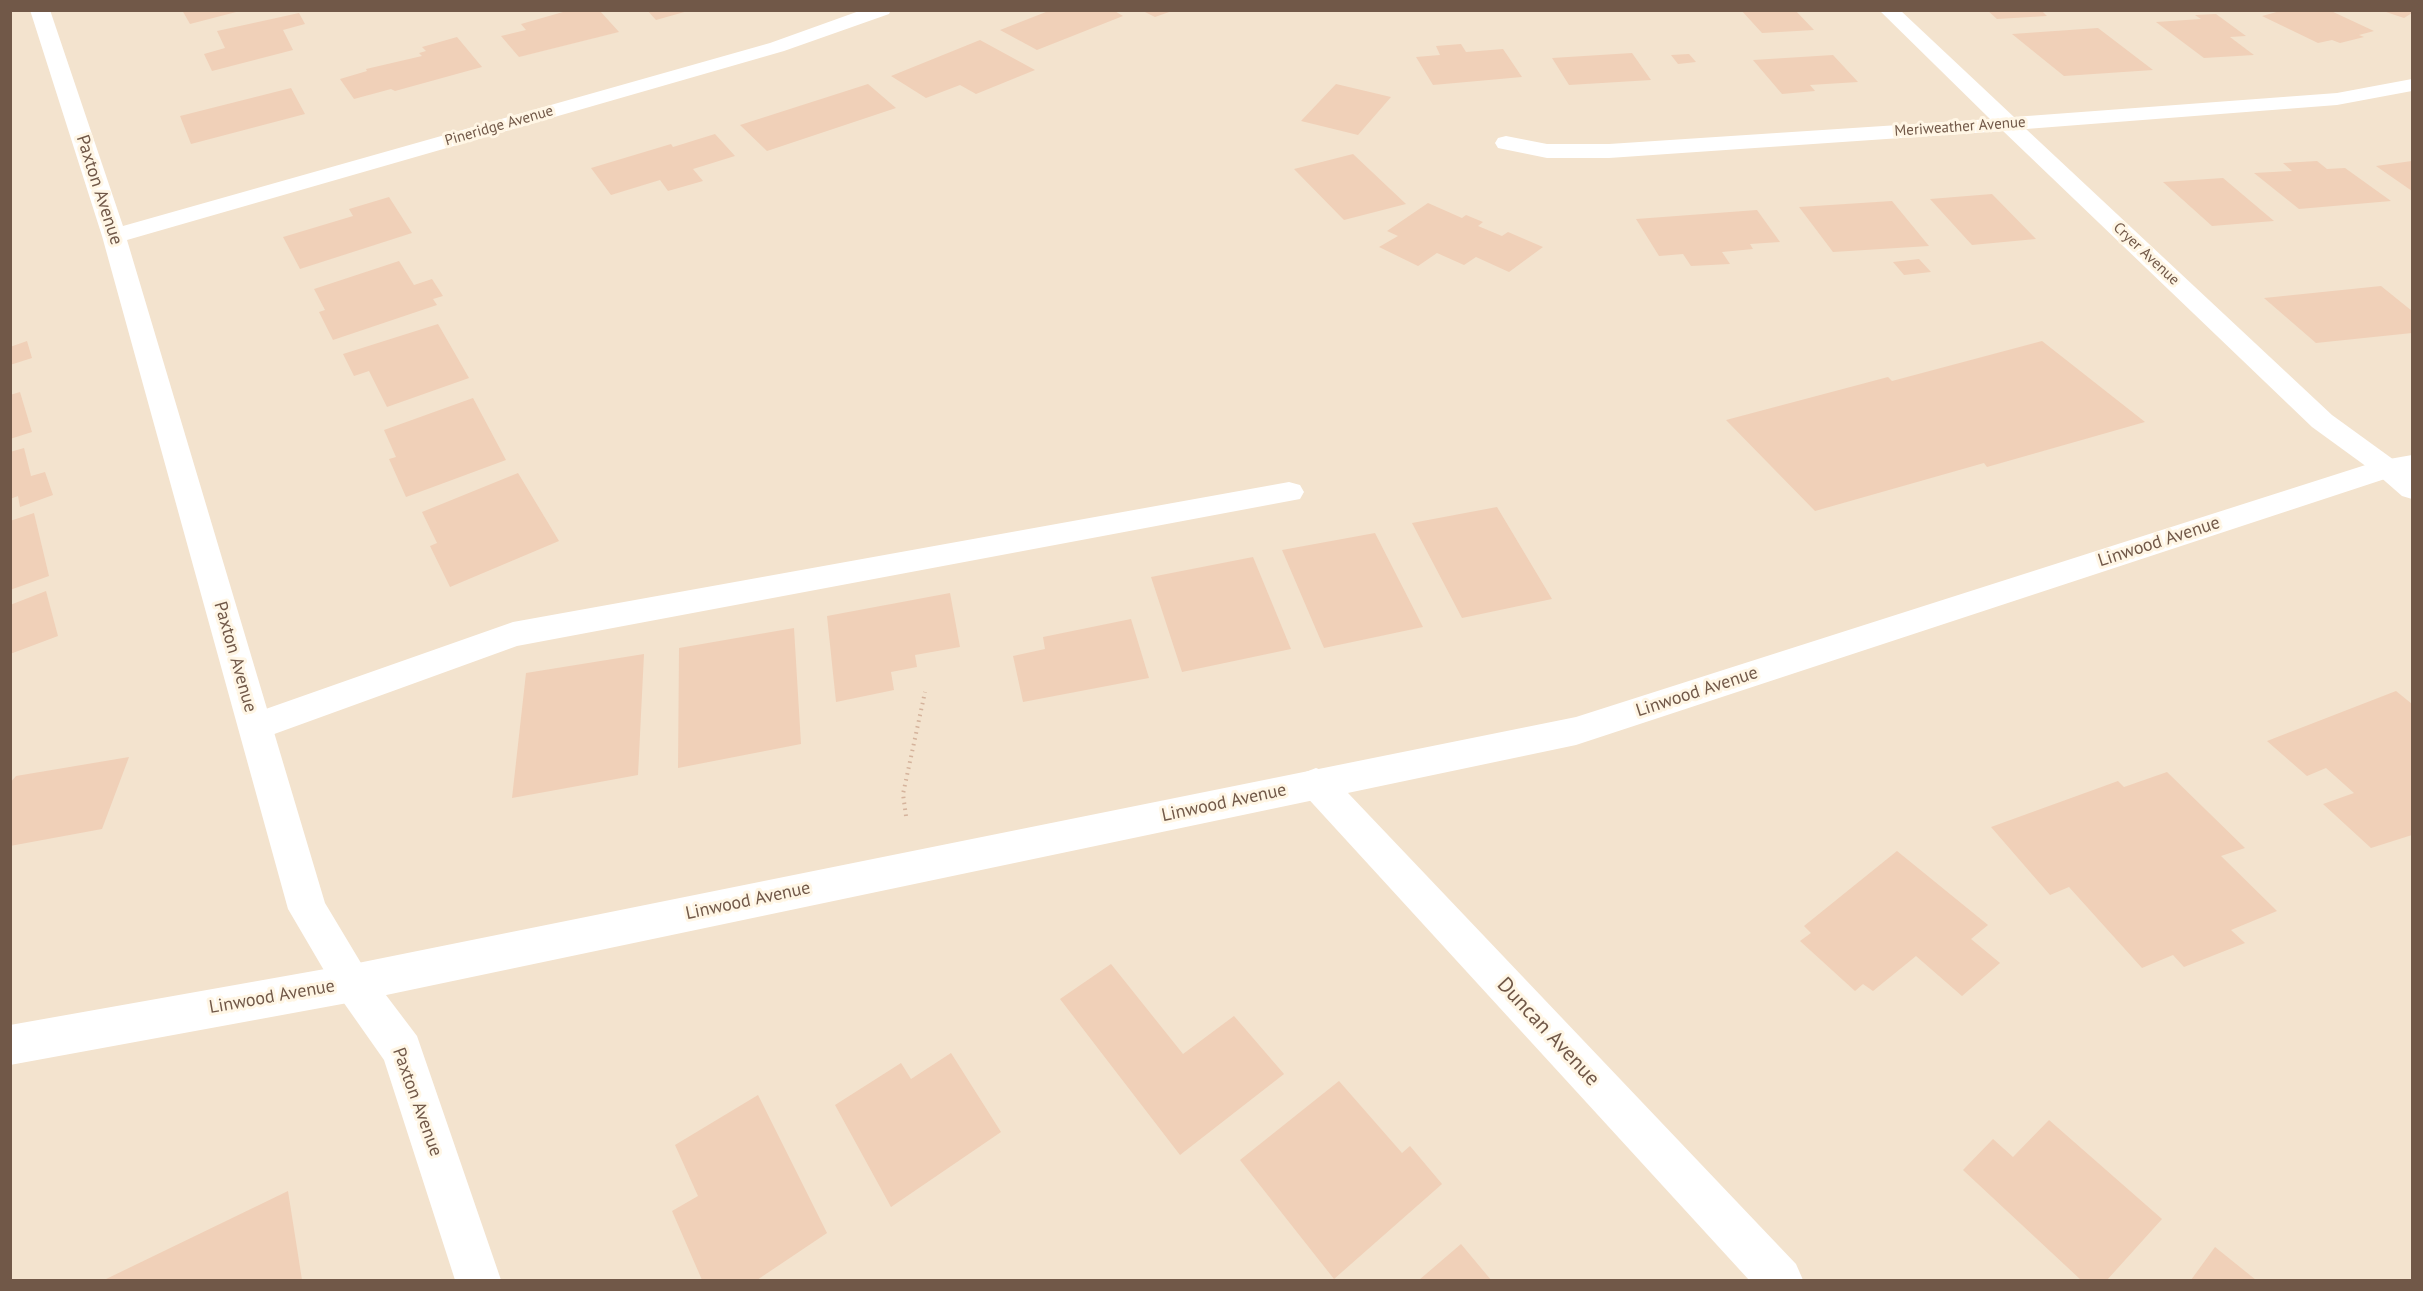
<!DOCTYPE html>
<html>
<head>
<meta charset="utf-8">
<style>
  body { margin:0 }
  #map { position:relative; width:2423px; height:1291px; overflow:hidden; background:#fcf1e0; font-family:"PT Sans",sans-serif }
  canvas { display:block }
  .frame { position:absolute; inset:0; border:12px solid #715848; pointer-events:none }
</style>
</head>
<body>
<div id="map">
<canvas width="2423" height="1291"></canvas>
<div class="frame"></div>
</div>
<script>
const ctx = document.querySelector('canvas').getContext('2d');
ctx.lineJoin = 'round';
function paint(path, color) { ctx.fillStyle = color; ctx.fill(path, 'evenodd'); }
const shape = rows => new Path2D(rows.map(r => 'M' + r).join(''));
function stroke(path, color, width, dash) { ctx.strokeStyle = color; ctx.lineWidth = width; ctx.lineCap = dash ? 'butt' : 'round'; ctx.setLineDash(dash || []); ctx.stroke(path); }
function write(font, color, halo, rows, align = 'center') {
  ctx.font = font + ' "PT Sans",sans-serif'; ctx.lineWidth = 6; ctx.setLineDash([]); ctx.textBaseline = 'middle'; ctx.strokeStyle = halo; ctx.fillStyle = color; for (const [text, x, y, turn = 0] of rows) {
    ctx.save(); ctx.translate(x, y); ctx.rotate((+turn || 0) * Math.PI / 180); ctx.textAlign = isNaN(turn) ? turn : align; if (halo) ctx.strokeText(text, 0, 0); ctx.fillText(text, 0, 0); ctx.restore();
  }
}
paint(shape([
  [10,11,2412,11,2412,1280,11,1280]
]), '#f3e3ce');
paint(shape([
  [182,10,239,10,240,11,190,24],
  [570,10,600,11,619,32,519,57,501,36,526,30,521,24],
  [647,10,688,10,688,11,656,20],
  [1051,10,1113,10,1123,16,1037,50,1000,30],
  [1141,10,1172,10,1172,11,1155,17],
  [1741,10,1795,10,1814,30,1762,33],
  [1987,10,2041,10,2047,16,1997,19],
  [2284,10,2329,10,2374,31,2359,35,2364,37,2340,43,2332,40,2318,43,2262,16],
  [2389,10,2412,10,2412,13,2404,18,2386,12],
  [299,13,305,24,283,30,293,50,212,71,204,54,225,48,217,31],
  [2216,14,2246,36,2230,37,2254,55,2204,58,2156,22,2201,19,2195,15],
  [2098,28,2153,70,2064,76,2012,34],
  [457,37,482,67,395,91,391,89,354,99,340,79,367,71,366,69,422,56,419,53,426,51,422,47],
  [980,40,1035,70,976,94,960,85,926,98,891,76],
  [1461,44,1466,52,1503,49,1522,77,1433,85,1416,57,1440,55,1436,46],
  [1632,53,1651,80,1569,85,1552,58],
  [1689,54,1696,62,1678,64,1671,55],
  [1833,55,1858,82,1810,85,1815,91,1782,94,1753,60],
  [868,84,896,108,767,151,740,125],
  [1336,84,1391,97,1358,135,1301,121],
  [291,88,305,114,191,144,180,116],
  [715,134,735,156,693,169,703,181,668,191,660,180,611,195,591,168,671,144,673,147],
  [1353,154,1389,188,1406,204,1344,220,1294,169],
  [2317,161,2327,169,2345,168,2391,201,2299,209,2254,173,2292,171,2283,163],
  [2412,161,2412,191,2376,166,2383,165],
  [2223,178,2274,221,2212,226,2163,182],
  [1992,194,2036,239,1972,245,1930,199],
  [389,197,412,233,300,269,283,237,353,216,349,209],
  [1892,201,1929,246,1833,252,1799,207],
  [1428,203,1462,218,1466,215,1483,222,1478,226,1502,236,1508,232,1543,247,1509,272,1476,257,1464,265,1437,253,1418,266,1379,247,1398,236,1387,231],
  [1757,210,1780,242,1750,244,1753,249,1722,252,1730,264,1691,266,1683,254,1659,256,1636,219],
  [1919,259,1931,272,1904,275,1893,262],
  [399,261,414,285,432,279,443,296,433,299,437,305,333,340,319,312,325,310,314,289],
  [2381,286,2412,311,2412,333,2316,343,2264,298],
  [438,324,469,378,387,407,369,371,354,376,343,354],
  [27,341,32,358,10,365,10,347],
  [2042,341,2145,422,1987,467,1984,463,1815,511,1726,420,1888,377,1892,381],
  [20,392,32,432,10,439,10,395],
  [473,398,506,460,406,497,389,459,396,457,384,430],
  [24,448,31,476,45,472,53,495,20,507,18,496,10,499,10,452],
  [518,473,559,541,450,587,430,546,437,543,422,512],
  [1497,507,1552,599,1462,618,1412,523],
  [34,513,49,576,10,590,10,521],
  [1375,533,1423,627,1324,648,1282,550],
  [1253,557,1291,649,1182,672,1151,577],
  [46,591,58,636,10,654,10,605],
  [950,593,960,647,915,655,917,667,891,672,894,690,836,702,827,616],
  [1131,619,1149,678,1023,702,1013,656,1045,649,1043,637],
  [794,628,801,744,678,768,679,648],
  [644,654,638,775,512,798,526,673],
  [2396,691,2412,704,2412,835,2371,848,2323,804,2354,793,2326,768,2307,776,2267,741],
  [129,757,102,829,10,846,10,783,16,776],
  [2167,772,2245,848,2221,856,2277,911,2231,930,2245,943,2184,967,2173,955,2142,968,2069,887,2050,895,1991,827,2118,781,2124,787],
  [1897,851,1988,925,1971,939,2000,963,1962,996,1916,956,1873,991,1863,984,1855,991,1800,941,1811,933,1804,926],
  [1111,964,1183,1054,1234,1016,1284,1074,1180,1155,1060,999],
  [951,1053,1001,1132,891,1207,835,1105,901,1063,911,1079],
  [1339,1081,1402,1153,1410,1146,1442,1184,1334,1279,1240,1160],
  [758,1095,827,1233,757,1280,702,1280,672,1211,698,1196,675,1145],
  [2049,1120,2162,1219,2107,1280,2081,1280,1963,1170,1993,1139,2013,1157],
  [288,1191,302,1280,104,1280],
  [1461,1244,1491,1280,1419,1280],
  [2215,1247,2256,1280,2191,1280]
]), '#f0d0b8');
stroke(shape([
  [906,816,903,794,925,692]
]), '#d5b39c', 4, [1.5, 4.5]);
paint(shape([
  [1289,482,1300,485,1304,492,1300,499,517,646,255,741,243,737,238,727,243,717,513,622,1289,482]
]), '#fff');
paint(shape([
  [30,10,50,10,123,226,770,43,862,10,891,10,889,14,784,51,127,240,325,903,373,983,367,996,353,1002,339,996,288,909,102,236,30,10],
  [1879,10,1900,10,2014,117,2337,93,2412,79,2412,91,2337,105,2026,129,2332,415,2412,473,2412,499,2402,496,2378,475,2312,427,2003,131,1609,158,1547,158,1498,148,1495,143,1498,138,1506,136,1547,144,1609,144,1990,119,1879,10],
  [1316,768,1329,773,1796,1264,1803,1280,1749,1280,1303,793,1298,783,1303,773,1316,768]
]), '#fff');
paint(shape([
  [353,964,367,970,417,1036,501,1280,455,1280,384,1060,339,996,333,983,339,970,353,964]
]), '#fff');
paint(shape([
  [2412,455,2412,475,2391,477,1576,745,353,1002,10,1065,10,1025,353,964,1576,717,2378,461,2412,455]
]), '#fff');
write('15px', '#715848', '#fff6e5', [
  ["Pineridge Avenue",499,126,-16],
  ["Meriweather Avenue",1960,127,-4],
  ["Cryer Avenue",2146,254,43]
]);
write('18px', '#715848', '#fff6e5', [
  ["Paxton Avenue",99,190,72],
  ["Linwood Avenue",2159,542,-18],
  ["Paxton Avenue",235,657,74],
  ["Linwood Avenue",1697,692,-18],
  ["Linwood Avenue",1224,803,-12],
  ["Linwood Avenue",748,901,-12],
  ["Linwood Avenue",272,997,-10],
  ["Paxton Avenue",417,1102,70]
]);
write('21px', '#715848', '#fff6e5', [
  ["Duncan Avenue",1548,1032,47]
]);
</script>
</body>
</html>
